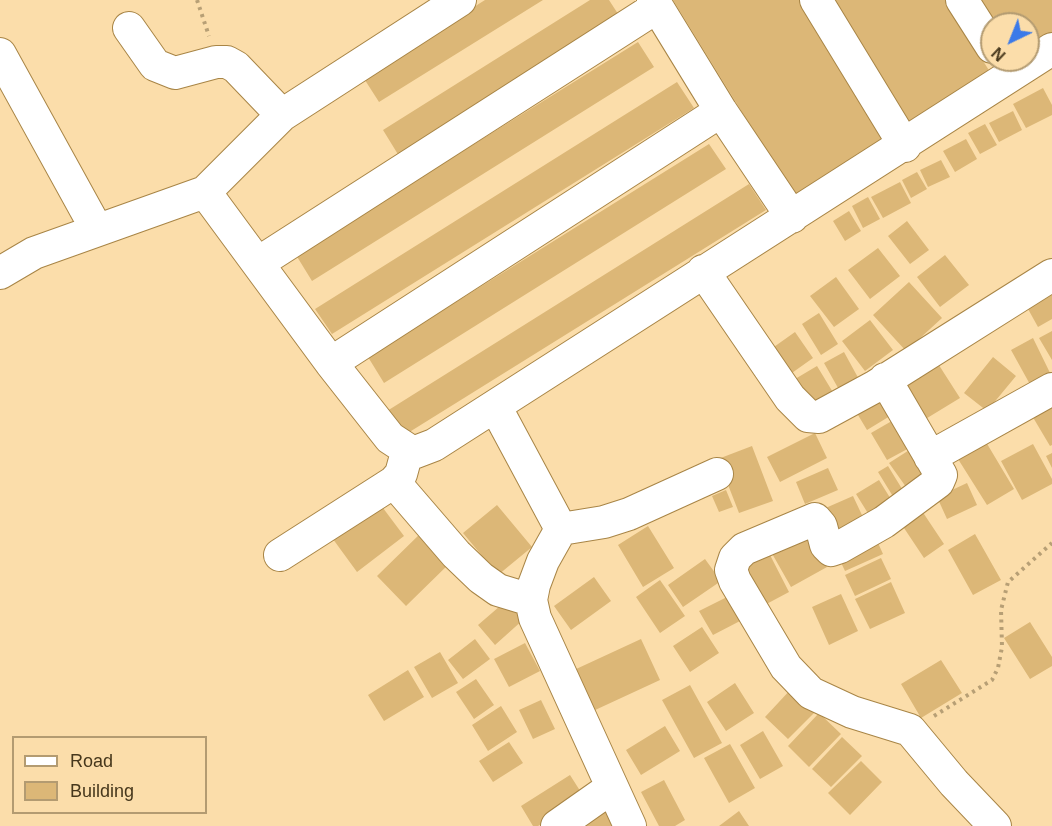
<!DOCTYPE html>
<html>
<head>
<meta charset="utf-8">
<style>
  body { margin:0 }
  #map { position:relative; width:1052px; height:826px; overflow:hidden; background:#fbddaa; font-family:Helvetica,sans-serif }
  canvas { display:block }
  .legend { position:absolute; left:12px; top:736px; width:195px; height:78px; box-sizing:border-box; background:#fbddaa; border:2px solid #b39b71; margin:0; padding:8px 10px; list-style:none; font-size:18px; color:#46371c }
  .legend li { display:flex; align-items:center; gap:12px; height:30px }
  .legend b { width:30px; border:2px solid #b39b71 }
  .north { position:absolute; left:980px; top:12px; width:60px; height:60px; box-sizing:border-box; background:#fbddaa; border:2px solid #b39b71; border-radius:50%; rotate:223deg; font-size:16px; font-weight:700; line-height:24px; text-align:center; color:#46371c }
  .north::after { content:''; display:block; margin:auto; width:21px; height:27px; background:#3b7ae9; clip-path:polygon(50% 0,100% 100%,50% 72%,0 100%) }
</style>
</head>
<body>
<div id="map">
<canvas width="1052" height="826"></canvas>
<ul class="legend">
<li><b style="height:8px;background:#fff"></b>Road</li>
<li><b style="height:16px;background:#dcb777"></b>Building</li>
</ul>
<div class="north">N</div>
</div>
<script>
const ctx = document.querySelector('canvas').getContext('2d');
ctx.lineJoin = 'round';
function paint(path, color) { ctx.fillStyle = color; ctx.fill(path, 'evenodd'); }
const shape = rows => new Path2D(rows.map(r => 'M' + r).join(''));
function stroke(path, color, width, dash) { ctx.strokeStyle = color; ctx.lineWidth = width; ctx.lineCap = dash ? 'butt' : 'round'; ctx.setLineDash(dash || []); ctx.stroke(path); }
paint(shape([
  [485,0,543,0,379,102,363,77],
  [590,0,609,0,620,17,399,156,383,130],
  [673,0,806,0,892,140,796,200],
  [826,0,945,0,990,72,903,126],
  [979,0,1052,0,1052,36,1028,51,1028,24,994,24],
  [638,42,654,67,312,281,296,255],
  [677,82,694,108,332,334,315,309],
  [1043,88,1052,105,1052,115,1026,128,1013,104],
  [1013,111,1022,130,999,142,989,123],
  [985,124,997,145,980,154,968,133],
  [966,139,977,159,955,172,943,151],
  [709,144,726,169,384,383,368,357],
  [941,160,950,177,928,187,920,170],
  [917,172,927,189,911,198,902,180],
  [900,182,911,203,883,218,871,197],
  [749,184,766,210,403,436,387,411],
  [868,197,880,219,863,228,852,206],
  [849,211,861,231,845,241,833,221],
  [907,221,929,250,910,264,888,236],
  [878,248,900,276,870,299,848,270],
  [945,255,969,285,940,307,917,277],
  [836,277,859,309,834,327,810,296],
  [909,282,942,318,906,351,873,315],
  [1052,283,1052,319,1038,327,1023,300],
  [819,313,838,344,821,355,802,324],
  [870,320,893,350,865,371,842,341],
  [1052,331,1052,360,1039,338],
  [795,332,813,358,782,380,764,354],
  [1033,338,1052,377,1032,388,1011,350],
  [844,352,861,383,842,395,824,363],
  [993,357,1016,376,987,411,964,393],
  [935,359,960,398,919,423,895,384],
  [817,366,834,394,807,411,790,382],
  [883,393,895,413,867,430,855,410],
  [1052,402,1052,445,1050,446,1031,414],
  [897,418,913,446,887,460,871,433],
  [815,433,827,458,780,482,767,457],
  [986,442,1014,489,987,505,958,459],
  [1033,444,1052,479,1052,484,1022,500,1001,461],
  [752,446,773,501,739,513,718,459],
  [914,447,935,477,911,494,889,463],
  [1052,453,1052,468,1046,456],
  [888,466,907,497,897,503,878,472],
  [828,468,838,490,805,504,796,482],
  [879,480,897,509,874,523,856,494],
  [967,483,977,505,947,519,937,497],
  [726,490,733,507,719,512,712,496],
  [853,496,869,530,837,545,821,510],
  [377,500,404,536,357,572,330,535],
  [497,505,532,547,498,575,463,533],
  [922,511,944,544,924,558,902,525],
  [648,526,674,568,643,587,618,545],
  [807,529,827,567,791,587,770,550],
  [424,530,453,560,406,606,377,576],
  [874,534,883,554,845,571,836,552],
  [975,534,1001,580,973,595,948,550],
  [769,553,789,592,759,608,738,569],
  [881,558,891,579,855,596,845,575],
  [705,559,721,581,683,607,668,585],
  [594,577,611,601,571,630,554,606],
  [660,580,685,616,660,633,636,597],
  [891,582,905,613,870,629,855,599],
  [841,594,858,631,829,645,812,607],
  [727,597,740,621,713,635,699,611],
  [507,600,524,619,495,645,478,625],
  [1030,622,1052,657,1052,666,1030,679,1004,638],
  [702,627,719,653,690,672,673,646],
  [475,639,490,659,463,679,448,660],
  [641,639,660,680,593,711,574,670],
  [525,643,540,671,509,687,494,659],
  [440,652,458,683,432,698,414,667],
  [941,660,962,693,921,718,901,684],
  [408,670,424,697,384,721,368,695],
  [476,679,494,705,474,719,456,692],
  [735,683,754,713,726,731,707,702],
  [690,685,722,743,694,758,662,700],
  [792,688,816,711,788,739,765,717],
  [541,700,555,729,533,739,519,710],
  [501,706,517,732,488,751,472,725],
  [819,713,841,734,809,767,788,746],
  [665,726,680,751,641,775,626,750],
  [763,731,783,766,760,779,740,745],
  [842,737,862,756,831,787,812,769],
  [509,742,523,763,493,782,479,761],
  [730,744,755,788,729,803,704,758],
  [861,761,882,782,850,815,828,793],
  [570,775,584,797,538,826,533,826,521,806],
  [664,780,685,820,675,826,659,826,641,792],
  [609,806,618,826,575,826],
  [739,811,749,826,719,826]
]), '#dcb777');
const minor = shape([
  [653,0,721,111,792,217],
  [816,0,905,146],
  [962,0,992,47],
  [129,28,155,65,175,73,216,62,227,62,236,67,282,115],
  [0,54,97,230],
  [205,192,331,363,390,438,413,453,434,445,1052,49],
  [258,263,657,7],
  [703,271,790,398,808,416,819,417,876,386,1052,275],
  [0,273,34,253,205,192,282,115,460,0],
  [331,363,721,111],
  [885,379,941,475,938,482,884,522,840,547,831,550,826,545,821,526,815,519,744,549,735,558,731,570,735,581,786,667,811,693,852,712,910,730,954,783,995,826],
  [495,406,561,529,543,561,534,585,531,600,535,618,630,826],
  [930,457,1052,389],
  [394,482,456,554,481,578,498,590,531,600],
  [561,529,604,522,629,514,717,474],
  [280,555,394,482,401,474,404,463],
  [557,826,611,788]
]);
stroke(minor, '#a88546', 34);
stroke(shape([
  [197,0,209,36],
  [934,716,992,680,998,668,1002,647,1001,610,1008,582,1052,543]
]), '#b79f75', 4, [3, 4.5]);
stroke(minor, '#fff', 32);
</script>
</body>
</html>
